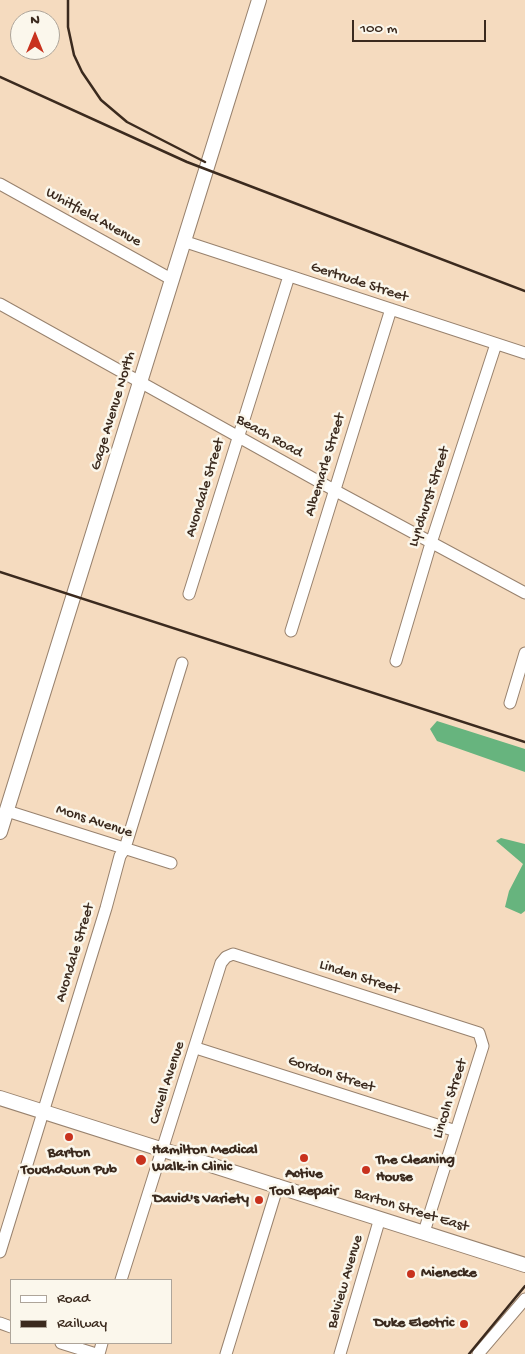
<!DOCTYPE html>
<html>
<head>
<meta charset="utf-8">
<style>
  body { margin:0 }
  #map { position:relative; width:525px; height:1354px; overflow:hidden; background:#f5dbbf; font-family:"Gochi Hand",sans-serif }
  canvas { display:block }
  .legend { position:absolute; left:10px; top:1279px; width:162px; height:65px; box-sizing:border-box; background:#fbf7ec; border:1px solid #aea59a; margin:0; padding:6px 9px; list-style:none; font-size:15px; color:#3b2a1e }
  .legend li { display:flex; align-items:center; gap:10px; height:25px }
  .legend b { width:25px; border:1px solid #aea59a }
  .north { position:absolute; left:10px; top:10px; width:50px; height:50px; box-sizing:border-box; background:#fbf7ec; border:1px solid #aea59a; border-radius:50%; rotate:0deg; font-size:14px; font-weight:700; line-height:20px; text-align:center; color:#3b2a1e }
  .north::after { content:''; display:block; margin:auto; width:18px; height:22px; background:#c8321e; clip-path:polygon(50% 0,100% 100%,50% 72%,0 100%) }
  .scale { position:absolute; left:352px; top:20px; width:134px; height:22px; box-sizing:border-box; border:2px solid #3b2a1e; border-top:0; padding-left:6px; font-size:15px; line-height:18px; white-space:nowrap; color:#3b2a1e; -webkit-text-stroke:4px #fbf7ec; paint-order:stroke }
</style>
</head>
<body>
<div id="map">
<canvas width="525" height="1354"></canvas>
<ul class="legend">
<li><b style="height:6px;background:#fff"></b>Road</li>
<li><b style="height:6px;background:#3b2a1e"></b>Railway</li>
</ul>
<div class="north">N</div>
<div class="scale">100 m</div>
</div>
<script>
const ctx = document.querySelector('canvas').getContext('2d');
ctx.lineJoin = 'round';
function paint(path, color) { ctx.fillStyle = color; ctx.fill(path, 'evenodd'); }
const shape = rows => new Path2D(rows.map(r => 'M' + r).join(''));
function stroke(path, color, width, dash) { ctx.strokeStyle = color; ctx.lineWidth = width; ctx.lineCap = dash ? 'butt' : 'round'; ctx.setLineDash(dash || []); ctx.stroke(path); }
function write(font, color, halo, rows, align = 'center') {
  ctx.font = font + ' "Gochi Hand",sans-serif'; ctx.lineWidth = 5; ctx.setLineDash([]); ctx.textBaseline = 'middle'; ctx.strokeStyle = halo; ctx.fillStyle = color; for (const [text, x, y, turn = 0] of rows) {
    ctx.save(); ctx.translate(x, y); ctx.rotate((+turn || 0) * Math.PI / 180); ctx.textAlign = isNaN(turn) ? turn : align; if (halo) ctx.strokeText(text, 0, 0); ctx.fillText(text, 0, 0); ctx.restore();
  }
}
paint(shape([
  [437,721,525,749,525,772,437,741,430,729],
  [501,838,525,844,525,911,521,914,505,907,509,891,523,864,496,841]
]), '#67b47e');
const minor = shape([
  [0,184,171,279],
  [183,241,525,353],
  [0,304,334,490,525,593],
  [189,594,289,276],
  [291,631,391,309],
  [396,661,431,543,496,344],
  [510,703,525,653],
  [7,811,171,863],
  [196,1048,456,1131],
  [0,1252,106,908,120,856,125,848,182,663],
  [121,1280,221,963,226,957,233,954,479,1033,483,1046,424,1232],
  [0,1323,11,1327],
  [61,1343,96,1354],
  [99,1354,102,1343],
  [226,1354,278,1185],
  [340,1354,380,1218],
  [478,1354,525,1299]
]);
const major = shape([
  [0,832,259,0],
  [0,1098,525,1265]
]);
stroke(minor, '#98826e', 13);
stroke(major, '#98826e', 16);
stroke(minor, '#fff', 11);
stroke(major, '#fff', 14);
stroke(shape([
  [68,0,68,27,74,55,82,72,101,100,127,122,205,162],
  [0,77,187,162,525,291],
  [0,572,525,742],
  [469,1354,525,1286]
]), '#3b2a1e', 2.5);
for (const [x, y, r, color] of [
  [69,1137,5,"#c8321e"],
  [304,1158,5,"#c8321e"],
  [141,1160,6,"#c8321e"],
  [366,1170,5,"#c8321e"],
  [259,1200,5,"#c8321e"],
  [411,1274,5,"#c8321e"],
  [464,1324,5,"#c8321e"]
]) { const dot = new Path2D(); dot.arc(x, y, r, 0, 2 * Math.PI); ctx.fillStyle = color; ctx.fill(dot); stroke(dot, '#fbf7ec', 2); }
write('15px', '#3b2a1e', '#fbf7ec', [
  ["Whitfield Avenue",93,218,29],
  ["Gertrude Street",359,283,18],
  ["Gage Avenue North",114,411,-73],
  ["Beach Road",269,437,29],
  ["Albemarle Street",326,465,-73],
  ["Avondale Street",206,488,-73],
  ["Lyndhurst Street",430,497,-72],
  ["Mons Avenue",94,822,18],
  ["Avondale Street",76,953,-73],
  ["Linden Street",359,978,18],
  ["Gordon Street",331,1075,18],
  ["Cavell Avenue",168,1083,-72],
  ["Lincoln Street",451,1099,-72],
  ["Barton Street East",411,1211,17],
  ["Belview Avenue",346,1282,-74]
]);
write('bold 15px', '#3b2a1e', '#fbf7ec', [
  ["Hamilton Medical",152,1151],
  ["Walk-in Clinic",152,1168],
  ["Barton",69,1154,"center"],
  ["Touchdown Pub",69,1171,"center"],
  ["The Cleaning",376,1161],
  ["House",376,1178],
  ["Active",304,1175,"center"],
  ["Tool Repair",304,1192,"center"],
  ["David's Variety",249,1200,"right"],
  ["Mienecke",421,1274],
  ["Duke Electric",454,1324,"right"]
], 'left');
</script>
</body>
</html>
